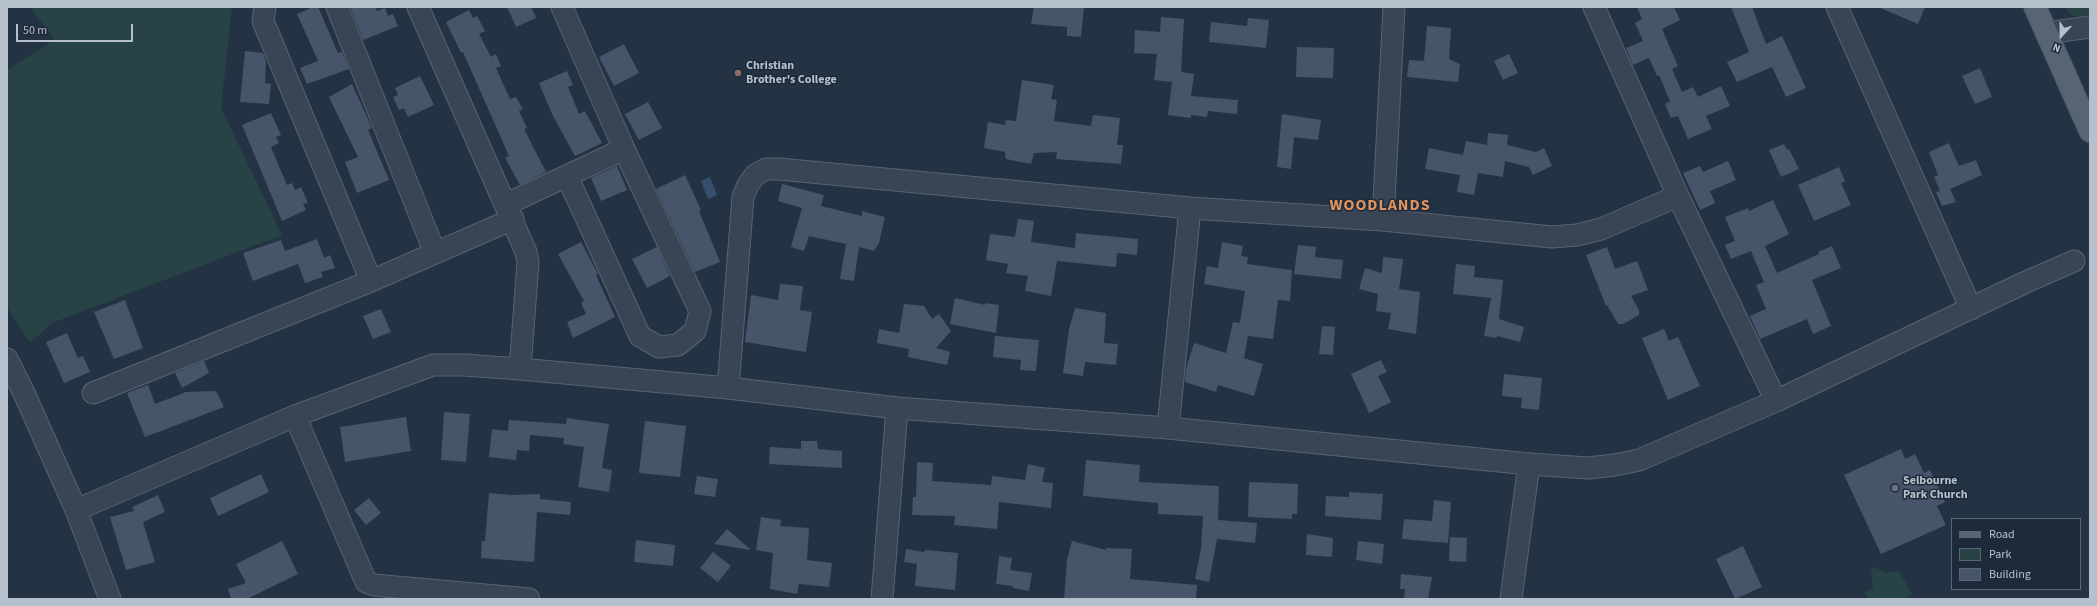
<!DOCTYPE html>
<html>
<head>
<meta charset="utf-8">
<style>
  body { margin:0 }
  #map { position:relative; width:2097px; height:606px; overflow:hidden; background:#243344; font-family:"Source Sans 3",sans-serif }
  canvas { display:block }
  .frame { position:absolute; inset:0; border:8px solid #b6c0cd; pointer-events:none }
  .legend { position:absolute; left:1951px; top:518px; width:130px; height:72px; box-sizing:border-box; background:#1e2a39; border:1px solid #5b6674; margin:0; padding:5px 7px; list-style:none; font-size:12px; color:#b6c0cd }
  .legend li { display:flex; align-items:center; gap:8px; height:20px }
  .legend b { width:20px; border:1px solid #5b6674 }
  .north { position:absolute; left:2041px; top:16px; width:40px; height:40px; -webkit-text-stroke:3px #1e2a39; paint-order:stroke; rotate:201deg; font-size:11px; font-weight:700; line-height:16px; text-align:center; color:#b6c0cd }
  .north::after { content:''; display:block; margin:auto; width:14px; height:18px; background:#b6c0cd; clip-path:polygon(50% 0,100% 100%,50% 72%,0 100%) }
  .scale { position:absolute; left:16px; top:24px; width:117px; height:18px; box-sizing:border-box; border:2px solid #b6c0cd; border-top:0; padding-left:5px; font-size:12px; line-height:14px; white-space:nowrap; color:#b6c0cd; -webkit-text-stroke:3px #1e2a39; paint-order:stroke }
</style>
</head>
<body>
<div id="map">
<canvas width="2097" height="606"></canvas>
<div class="frame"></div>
<ul class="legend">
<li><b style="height:5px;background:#576474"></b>Road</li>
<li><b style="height:11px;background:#274345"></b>Park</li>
<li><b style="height:11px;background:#465569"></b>Building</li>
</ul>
<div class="north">N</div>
<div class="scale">50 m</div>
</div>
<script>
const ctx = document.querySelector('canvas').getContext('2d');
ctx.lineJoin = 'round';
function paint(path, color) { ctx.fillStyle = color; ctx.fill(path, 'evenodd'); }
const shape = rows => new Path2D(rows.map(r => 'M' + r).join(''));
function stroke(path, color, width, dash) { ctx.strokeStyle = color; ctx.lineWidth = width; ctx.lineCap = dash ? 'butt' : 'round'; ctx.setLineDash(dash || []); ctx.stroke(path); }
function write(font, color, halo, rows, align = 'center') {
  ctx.font = font + ' "Source Sans 3",sans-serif'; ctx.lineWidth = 3; ctx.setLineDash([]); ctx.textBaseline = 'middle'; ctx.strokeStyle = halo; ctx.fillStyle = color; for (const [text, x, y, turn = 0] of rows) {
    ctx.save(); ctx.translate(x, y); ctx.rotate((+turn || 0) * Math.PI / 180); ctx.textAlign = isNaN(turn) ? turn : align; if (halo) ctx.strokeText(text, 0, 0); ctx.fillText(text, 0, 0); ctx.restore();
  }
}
paint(shape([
  [31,7,232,7,221,108,282,235,52,323,30,343,7,307,7,70,54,40],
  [2066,7,2090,7,2090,17,2084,18,2069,14],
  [1871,566,1888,573,1899,571,1912,594,1903,599,1869,599,1865,592,1873,588]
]), '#274345');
paint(shape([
  [710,177,717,195,708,199,701,181]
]), '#374f6d');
paint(shape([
  [313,7,318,7,338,53,342,52,349,69,307,84,300,68,318,61,297,14],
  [350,7,375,7,377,11,385,8,388,16,393,14,398,26,363,40],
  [507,7,531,7,536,18,516,27],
  [1034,7,1084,7,1081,37,1067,36,1067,27,1031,24],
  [1637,7,1674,7,1680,20,1662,29,1678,66,1672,69,1682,92,1693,87,1698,97,1721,86,1730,106,1706,116,1712,129,1688,139,1678,116,1671,118,1665,104,1670,101,1659,75,1657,76,1649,58,1633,65,1626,48,1643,41,1635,23,1642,19],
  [1731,7,1752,7,1766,44,1782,36,1806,88,1786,97,1772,67,1737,82,1727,62,1749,52],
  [1878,7,1925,7,1918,24],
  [469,10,473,18,477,16,485,31,479,34,491,57,496,54,501,66,496,68,510,99,516,97,523,109,519,111,527,128,524,129,546,172,520,185,505,158,509,156,463,52,461,53,446,22],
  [1161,17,1184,19,1181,72,1194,74,1191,96,1238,100,1237,114,1208,111,1207,117,1191,115,1191,118,1168,115,1172,82,1154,80,1157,54,1134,53,1135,30,1160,32],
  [1248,18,1269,20,1266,48,1209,42,1211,22,1247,26],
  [1427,26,1451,28,1449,59,1460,64,1458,82,1407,77,1409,60,1424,61],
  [624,44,639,73,614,86,599,57],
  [1297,47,1334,48,1333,78,1296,77],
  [245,51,263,53,266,61,265,83,271,84,269,104,240,102],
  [1509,54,1518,73,1503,80,1494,61],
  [1980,68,1992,97,1975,104,1962,76],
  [567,71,573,85,568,87,579,114,585,111,602,143,575,156,552,114,539,83],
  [420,76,434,105,408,117,404,108,399,110,393,97,398,95,395,88],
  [1022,80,1054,85,1051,99,1057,100,1054,121,1091,126,1093,115,1120,118,1117,145,1123,145,1121,164,1056,159,1057,152,1034,153,1031,164,1006,159,1005,152,984,148,988,122,1005,125,1006,120,1016,121],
  [352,84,372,128,368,130,389,180,357,193,345,162,358,157,329,97],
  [648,102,662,128,639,140,625,114],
  [271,113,281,135,276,137,279,143,271,147,287,185,292,183,295,190,301,187,308,203,303,204,306,210,282,221,242,125],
  [1282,114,1321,120,1318,140,1294,137,1291,169,1277,167],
  [1488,133,1508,135,1507,145,1536,152,1544,148,1552,166,1533,175,1529,167,1505,161,1503,177,1478,173,1474,195,1457,192,1460,175,1425,169,1429,148,1463,155,1466,141,1487,145],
  [1949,143,1959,166,1976,160,1982,175,1950,189,1956,202,1942,206,1936,192,1940,191,1934,177,1938,175,1929,152],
  [1784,144,1787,150,1789,149,1799,169,1781,177,1769,150],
  [1728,161,1736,180,1710,191,1715,203,1700,210,1683,173,1700,166,1703,172],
  [617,166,627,190,601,201,591,178],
  [1839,167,1845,181,1841,183,1851,205,1814,221,1798,185],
  [685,175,701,210,699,211,720,262,695,272,656,189],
  [782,184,824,195,821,206,862,216,862,211,885,217,879,243,874,251,859,247,854,281,840,279,846,244,809,236,804,251,791,247,802,208,778,201],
  [1773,200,1789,234,1765,246,1777,273,1819,254,1818,252,1832,246,1841,268,1812,280,1831,326,1813,334,1807,319,1760,339,1750,316,1766,309,1756,285,1764,282,1751,251,1731,259,1725,245,1735,241,1725,217,1748,208,1749,211],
  [1018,219,1034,221,1031,242,1075,248,1076,233,1138,239,1137,255,1117,253,1116,267,1057,261,1051,296,1025,291,1028,276,1006,273,1008,264,986,260,990,234,1015,237],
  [317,239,324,258,330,255,335,268,321,272,323,277,305,283,298,264,253,281,243,253,281,240,285,251],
  [581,242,598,274,596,275,615,317,573,338,567,322,586,314,581,303,584,301,558,254],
  [1222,242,1243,246,1241,256,1248,257,1247,264,1292,270,1290,301,1278,300,1273,339,1248,336,1244,358,1263,364,1254,396,1218,385,1216,392,1185,382,1186,369,1194,343,1226,353,1233,322,1240,323,1245,291,1204,284,1207,266,1218,268],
  [1298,245,1316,247,1315,257,1343,260,1341,279,1294,274],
  [657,247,670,276,647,288,632,259],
  [1607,247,1615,269,1637,261,1648,290,1631,296,1639,310,1639,315,1623,324,1618,324,1607,305,1606,306,1586,255],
  [1383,257,1403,259,1399,289,1420,292,1416,334,1388,329,1391,313,1376,311,1378,294,1359,289,1365,268,1382,273],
  [1456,264,1475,266,1474,277,1503,280,1499,319,1524,327,1520,342,1497,336,1497,338,1484,336,1491,298,1453,294],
  [780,284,803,286,800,310,812,312,806,352,745,342,751,295,778,300],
  [955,298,985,305,985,303,999,305,996,333,950,324],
  [125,300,143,348,114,359,94,312],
  [904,304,924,306,932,319,939,314,951,331,936,348,950,352,947,365,908,357,909,349,877,343,879,329,899,333],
  [1075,308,1106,313,1104,343,1118,344,1116,365,1085,362,1083,376,1063,373,1069,329],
  [381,309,391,332,373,339,363,316],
  [1322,326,1335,327,1333,355,1319,354],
  [1664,329,1669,341,1678,337,1700,386,1668,400,1642,338],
  [67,333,78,358,83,356,90,372,64,383,46,342],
  [995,336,1039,340,1036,371,1020,370,1021,360,993,357],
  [1381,360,1387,372,1378,376,1391,402,1369,413,1351,374],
  [204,361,209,373,182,388,175,373],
  [1504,374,1542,378,1539,410,1521,408,1522,398,1502,396],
  [148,385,155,404,186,392,216,391,224,407,145,437,127,393],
  [444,412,470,414,466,462,441,460],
  [406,417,411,451,345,462,340,427],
  [567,418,609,424,602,468,612,470,609,492,578,487,584,447,563,444,564,438,530,435,529,451,517,450,516,460,489,457,492,429,508,431,509,420,566,424],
  [645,421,686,426,680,477,639,473],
  [801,441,817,441,818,449,842,451,842,468,769,464,770,447,801,449],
  [1901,449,1905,459,1915,454,1924,473,1930,470,1945,502,1937,506,1946,525,1881,554,1844,475],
  [1086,460,1140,465,1139,482,1219,486,1218,520,1257,523,1255,543,1217,539,1209,582,1195,579,1201,548,1203,516,1158,514,1158,503,1083,496],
  [917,462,933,463,932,481,991,485,992,476,1025,480,1028,464,1045,468,1042,482,1053,483,1051,508,999,502,997,529,954,525,955,516,912,515,913,497,916,497],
  [261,474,269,492,218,516,210,498],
  [697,476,718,479,715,497,694,494],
  [1249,482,1298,484,1297,514,1292,514,1292,519,1248,517],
  [1349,492,1383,494,1381,520,1325,516,1326,496,1349,497],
  [489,493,512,495,540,494,540,499,571,502,570,515,537,512,534,562,481,558,482,541,485,541],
  [158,495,165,512,143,522,155,562,126,570,110,517,134,511,132,507],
  [369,498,381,513,366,525,354,510],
  [1434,500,1451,502,1448,543,1402,539,1404,519,1432,521],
  [761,517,781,520,780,526,809,528,807,560,832,563,829,587,799,584,797,594,770,589,773,553,756,550],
  [727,529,751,550,714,544],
  [1307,534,1333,538,1332,557,1306,555],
  [1450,537,1467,538,1466,562,1449,561],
  [636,540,675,545,673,566,634,562],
  [282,541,298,574,247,599,231,599,228,589,246,583,236,564],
  [1072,541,1106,550,1106,548,1132,549,1130,579,1197,585,1196,599,1064,599,1067,560],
  [1358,541,1384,544,1382,564,1356,560],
  [1743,546,1762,587,1735,599,1716,559],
  [906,549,924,552,925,550,958,553,955,590,915,586,917,564,904,562],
  [713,552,731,566,718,582,700,568],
  [999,556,1012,558,1010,570,1032,573,1029,591,1013,588,1013,586,996,584],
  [1401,574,1432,577,1428,599,1404,599,1405,589,1400,589]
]), '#465569');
const minor = shape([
  [265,7,263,21,371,281],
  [337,7,435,253],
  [418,7,526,252,528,262,520,369],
  [562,7,624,149,700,311,695,331,678,345,659,347,640,336,567,176],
  [1594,7,1678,196,1776,401],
  [1837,7,1971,309],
  [2046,33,2090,27],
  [507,204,624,149],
  [1383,220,1394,7],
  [7,359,24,393,76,510,110,599],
  [728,388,743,197,748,185,755,175,766,169,779,169,1190,208,1383,220,1552,237,1577,235,1601,229,1678,196],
  [93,393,371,281,513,219],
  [295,416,366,582,374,585,529,599],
  [1168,428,1190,208],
  [76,510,295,416,433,365,464,365,520,369,728,388,897,408,1168,428,1529,464,1588,468,1615,465,1639,460,1776,401,2026,282,2074,261],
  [882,599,897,408],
  [1511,599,1529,464]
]);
const major = shape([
  [2035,7,2090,131]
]);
stroke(minor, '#576371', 23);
stroke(major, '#434e5d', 24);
stroke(minor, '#394554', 21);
stroke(major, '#576474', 22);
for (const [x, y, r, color] of [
  [738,73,4,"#8d6e63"],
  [1895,488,4,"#6b7280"]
]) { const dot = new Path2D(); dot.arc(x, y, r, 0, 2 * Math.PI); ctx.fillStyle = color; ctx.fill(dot); stroke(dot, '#1e2a39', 1.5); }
write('bold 12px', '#b6c0cd', '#1e2a39', [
  ["Christian",746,66],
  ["Brother's College",746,80],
  ["Selbourne",1903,481],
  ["Park Church",1903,495]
], 'left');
ctx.letterSpacing = '1px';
write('bold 16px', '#df9360', '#1e2a39', [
  ["WOODLANDS",1380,206]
]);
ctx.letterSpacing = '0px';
</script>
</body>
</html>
